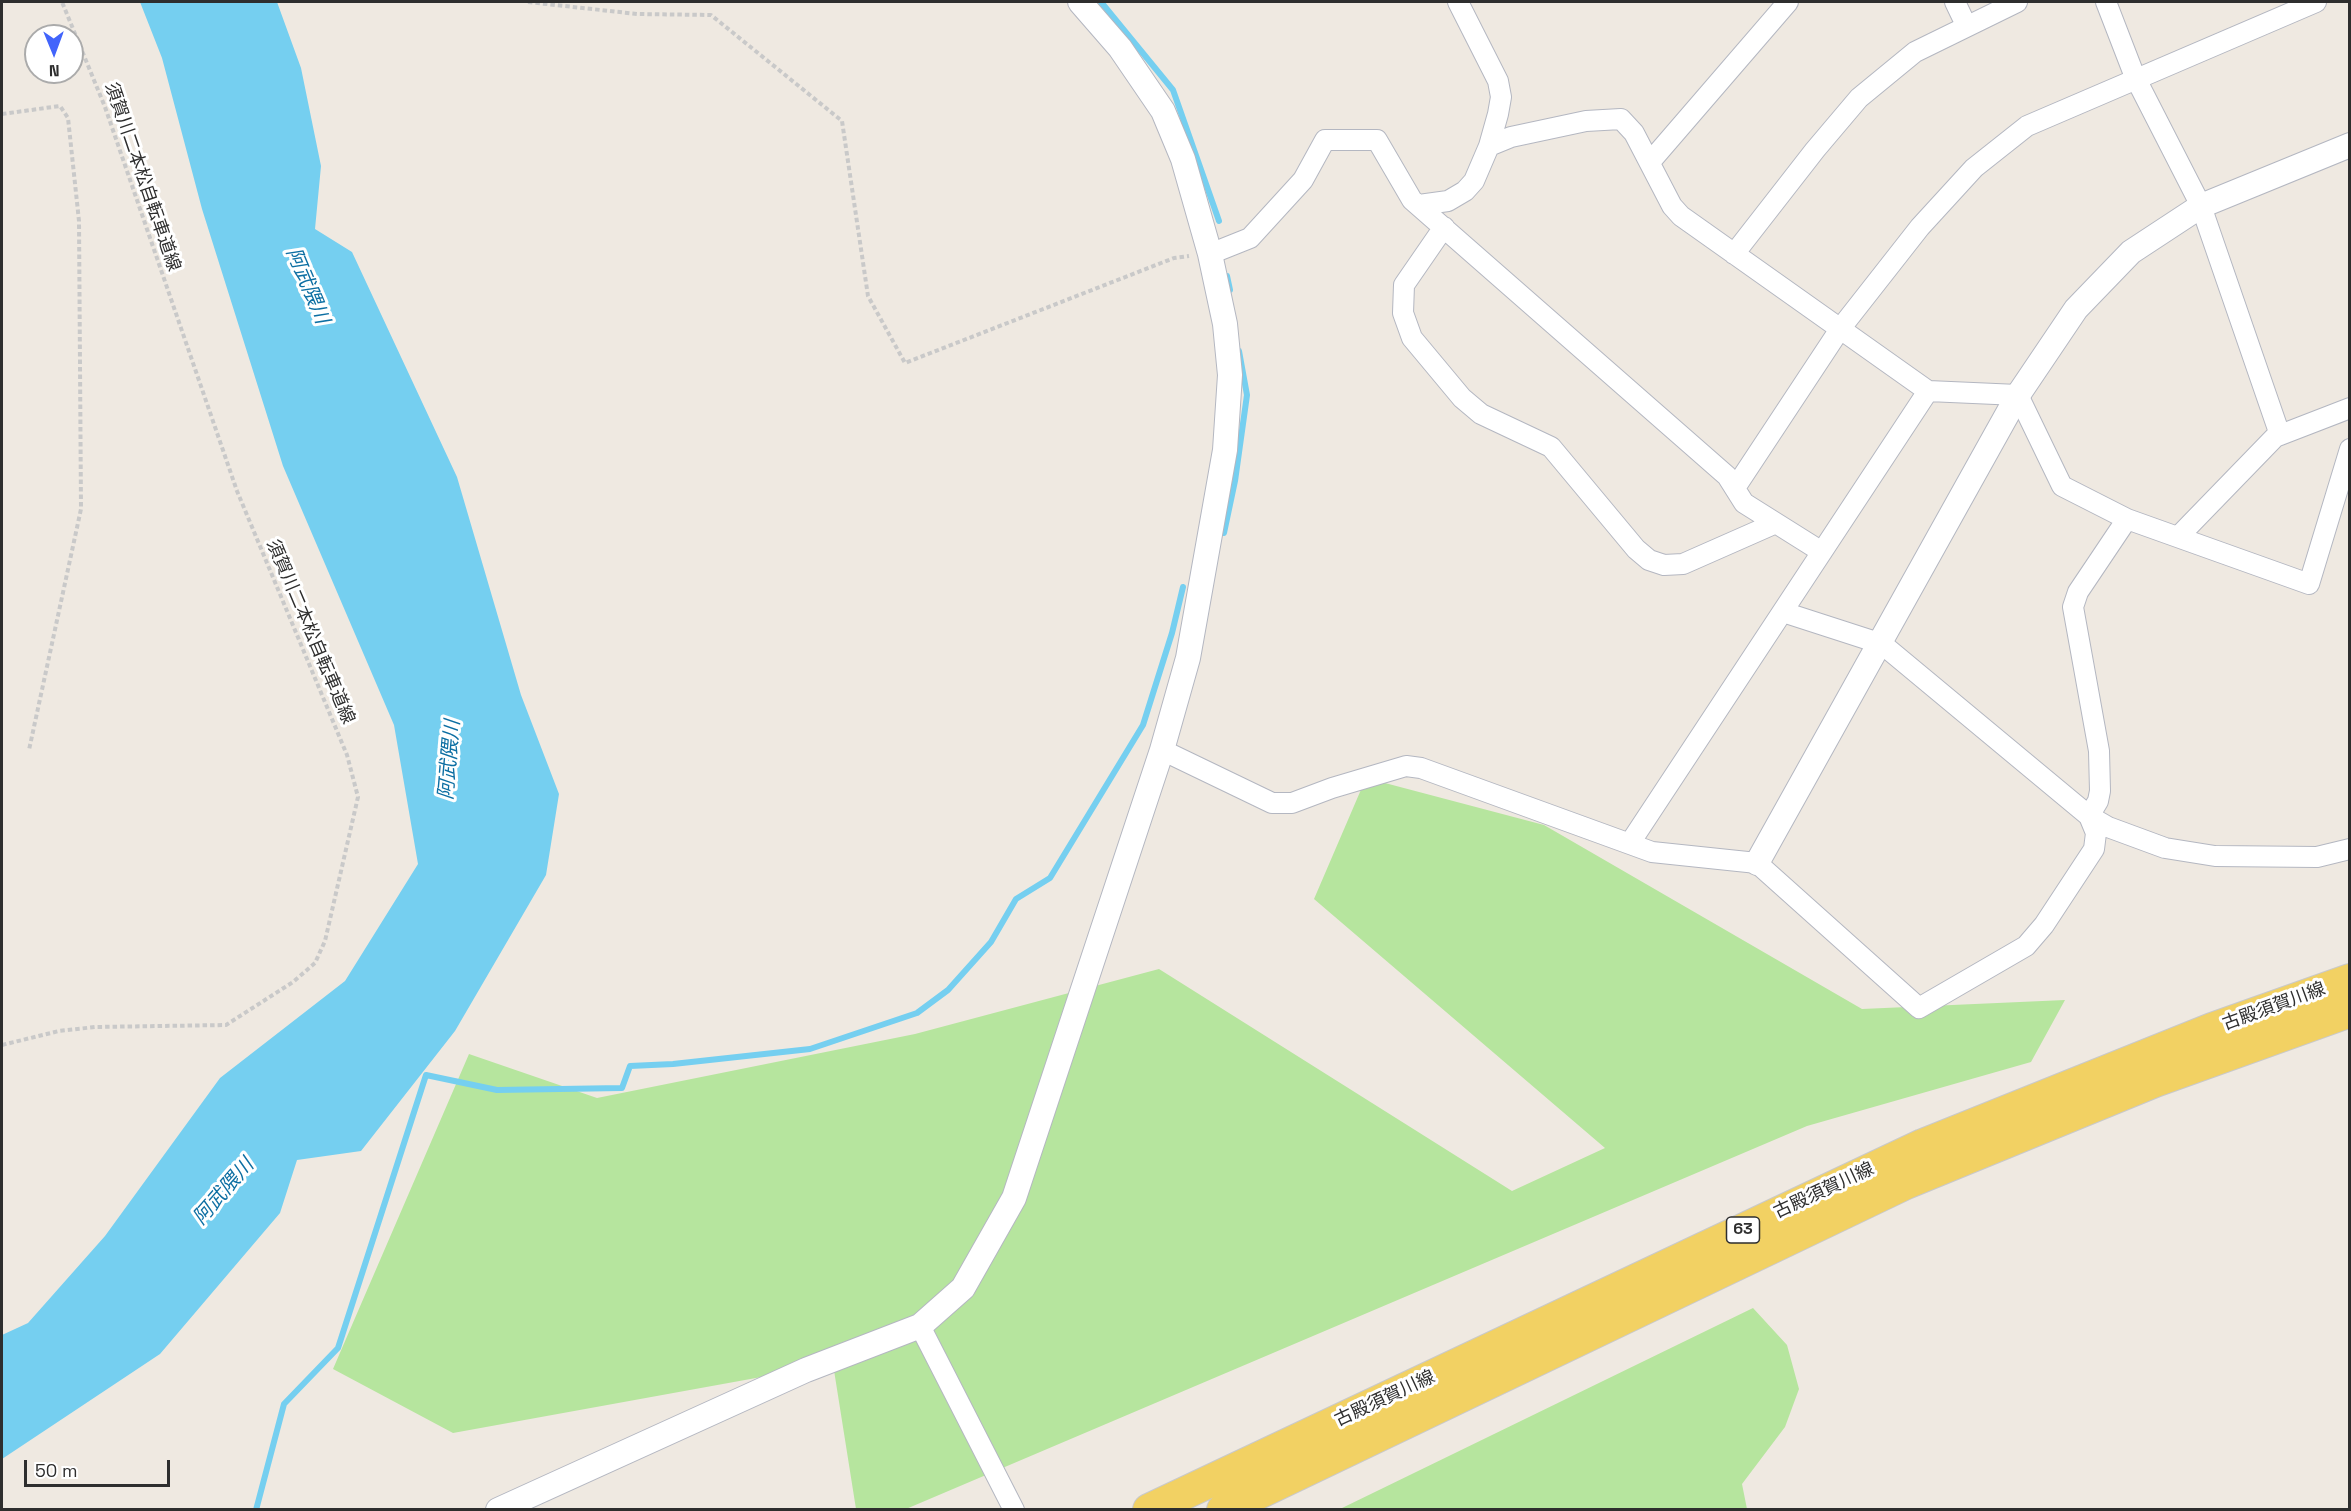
<!DOCTYPE html>
<html>
<head>
<meta charset="utf-8">
<style>
  body { margin:0 }
  #map { position:relative; width:2351px; height:1511px; overflow:hidden; background:#efe9e1; font-family:"Space Grotesk",sans-serif }
  canvas { display:block }
  .frame { position:absolute; inset:0; border:3px solid #2e2e2e; pointer-events:none }
  .north { position:absolute; left:24px; top:24px; width:60px; height:60px; box-sizing:border-box; background:#fff; border:2px solid #ababab; border-radius:50%; rotate:179deg; font-size:16px; font-weight:700; line-height:24px; text-align:center; color:#2e2e2e }
  .north::after { content:''; display:block; margin:auto; width:21px; height:27px; background:#4264fb; clip-path:polygon(50% 0,100% 100%,50% 72%,0 100%) }
  .scale { position:absolute; left:24px; top:1460px; width:146px; height:27px; box-sizing:border-box; border:3px solid #2e2e2e; border-top:0; padding-left:8px; font-size:18px; line-height:21px; white-space:nowrap; color:#2e2e2e; -webkit-text-stroke:4px #fff; paint-order:stroke }
</style>
</head>
<body>
<div id="map">
<canvas width="2351" height="1511"></canvas>
<div class="frame"></div>
<div class="north">N</div>
<div class="scale">50 m</div>
</div>
<script>
const ctx = document.querySelector('canvas').getContext('2d');
ctx.lineJoin = 'round';
function paint(path, color) { ctx.fillStyle = color; ctx.fill(path, 'evenodd'); }
const shape = rows => new Path2D(rows.map(r => 'M' + r).join(''));
function stroke(path, color, width, dash) { ctx.strokeStyle = color; ctx.lineWidth = width; ctx.lineCap = dash ? 'butt' : 'round'; ctx.setLineDash(dash || []); ctx.stroke(path); }
function write(font, color, halo, rows, align = 'center') {
  ctx.font = font + ' "Space Grotesk","Noto Sans JP",sans-serif'; ctx.lineWidth = 6; ctx.setLineDash([]); ctx.textBaseline = 'middle'; ctx.strokeStyle = halo; ctx.fillStyle = color; for (const [text, x, y, turn = 0] of rows) {
    ctx.save(); ctx.translate(x, y); ctx.rotate((+turn || 0) * Math.PI / 180); ctx.textAlign = isNaN(turn) ? turn : align; if (halo) ctx.strokeText(text, 0, 0); ctx.fillText(text, 0, 0); ctx.restore();
  }
}
paint(shape([
  [1366,778,1544,825,1862,1009,2065,1000,2031,1062,1807,1126,906,1509,856,1509,833,1364,453,1433,333,1369,469,1054,597,1098,915,1034,1159,969,1512,1191,1605,1148,1314,899],
  [1753,1308,1787,1345,1799,1389,1785,1427,1742,1484,1747,1509,1340,1509]
]), '#b6e59e');
paint(shape([
  [140,2,277,2,301,68,321,166,315,229,352,252,457,477,521,695,559,794,546,875,455,1031,361,1151,297,1160,280,1213,160,1354,2,1459,2,1335,28,1323,105,1236,220,1078,345,981,418,864,394,725,283,466,202,209,162,58]
]), '#75cff0');
stroke(shape([
  [1101,2,1173,90,1219,221],
  [1227,276,1230,290],
  [1224,533,1235,481,1247,395,1239,351],
  [256,1510,284,1404,338,1348,426,1075,497,1090,622,1088,630,1066,673,1064,810,1049,917,1013,948,990,991,942,1016,899,1050,878,1143,725,1172,633,1183,587]
]), '#75cff0', 6);
const minor = shape([
  [1955,2,1966,25],
  [2106,2,2135,77,2201,206,2280,435],
  [1489,146,1511,137,1586,121,1621,119,1634,133,1672,206,1681,216,1928,391,2018,395,2062,486,2127,519,2309,584,2350,449],
  [1650,162,1788,2],
  [1419,205,1448,201,1465,191,1474,181,1489,146,1498,114,1501,97,1498,81,1458,2],
  [1444,227,1404,285,1403,313,1412,338,1462,398,1481,414,1551,447,1636,549,1649,560,1664,565,1683,564,1776,523],
  [1210,254,1250,238,1303,180,1325,140,1377,140,1412,200,1727,476,1744,503,1822,552],
  [1734,254,1815,150,1859,98,1915,52,2017,2],
  [1735,488,1840,329,1920,227,1974,168,2027,126,2316,2],
  [2178,537,2275,437,2350,408],
  [1783,612,1882,644,2089,816,2108,827,2165,848,2215,856,2317,857,2350,849],
  [1162,750,1272,803,1292,803,1332,788,1406,766,1421,768,1652,852,1757,863,1919,1008,2026,946,2044,925,2094,849,2096,833,2089,816,2098,801,2100,791,2099,751,2073,607,2078,592,2127,519],
  [1630,843,1928,391],
  [920,1326,1014,1510]
]);
const tertiary = shape([
  [1757,863,2018,395,2076,309,2131,252,2201,206,2350,145],
  [498,1510,806,1370,920,1326,963,1288,1014,1198,1162,750,1188,658,1225,450,1230,375,1225,324,1210,254,1183,159,1163,111,1120,48,1080,2]
]);
const primary = shape([
  [1149,1510,1923,1145,2212,1029,2350,980],
  [1223,1510,1906,1183,2155,1081,2350,1011]
]);
stroke(minor, '#b4b7c1', 22);
stroke(tertiary, '#b4b7c1', 26);
stroke(primary, '#c9c9c9', 34);
stroke(shape([
  [528,2,637,14,711,15,842,121,868,296,905,363,1174,258,1189,256],
  [2,114,60,106,68,118,79,221,81,509,29,750],
  [2,1045,59,1031,95,1027,226,1025,293,982,315,963,325,941,358,797,347,755,237,491,105,107,62,2]
]), '#c9c9c9', 4, [4.5, 3]);
stroke(minor, '#fff', 20);
stroke(tertiary, '#fff', 24);
stroke(primary, '#f2d163', 32);
for (const [x, y, w] of [
  [1743,1230,33]
]) { const box = new Path2D(); box.roundRect(x - w / 2, y - 13, w, 26, 4.5); ctx.fillStyle = '#fff'; ctx.fill(box); stroke(box, '#2e2e2e', 1.5); }
write('bold 16px', '#2e2e2e', null, [
  ["63",1743,1230]
]);
write('18px', '#2e2e2e', '#fff', [
  ["須賀川二本松自転車道線",142,177,71],
  ["須賀川二本松自転車道線",310,632,67],
  ["古殿須賀川線",2274,1007,-20],
  ["古殿須賀川線",1824,1191,-25],
  ["古殿須賀川線",1385,1399,-25]
]);
write('italic 20px', '#0d6fa3', '#fff', [
  ["阿武隈川",307,286,67],
  ["阿武隈川",450,760,-85],
  ["阿武隈川",224,1192,-49]
]);
</script>
</body>
</html>
